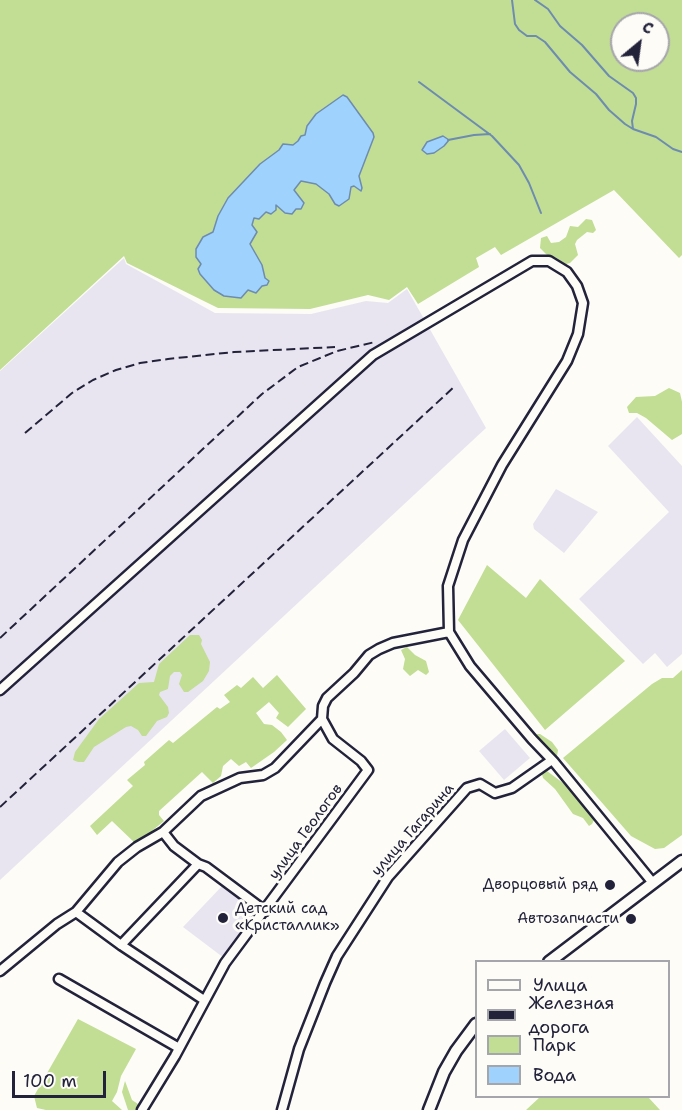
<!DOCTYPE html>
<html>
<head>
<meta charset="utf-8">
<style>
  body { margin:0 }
  #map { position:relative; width:682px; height:1110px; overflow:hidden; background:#fdfcf7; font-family:"Shantell Sans",sans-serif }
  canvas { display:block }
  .legend { position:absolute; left:475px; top:960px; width:195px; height:138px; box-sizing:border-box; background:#fdfcf7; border:2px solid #a5a5ac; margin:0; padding:8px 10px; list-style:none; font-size:18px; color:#22223b }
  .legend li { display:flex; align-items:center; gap:12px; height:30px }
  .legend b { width:30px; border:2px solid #a5a5ac }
  .north { position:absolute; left:610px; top:12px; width:60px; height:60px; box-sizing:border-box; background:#fdfcf7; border:2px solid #a5a5ac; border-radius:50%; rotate:29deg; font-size:16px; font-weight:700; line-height:24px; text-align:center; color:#22223b }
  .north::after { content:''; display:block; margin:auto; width:21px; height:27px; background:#22223b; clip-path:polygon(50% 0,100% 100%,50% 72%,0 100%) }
  .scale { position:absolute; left:12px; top:1071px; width:94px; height:27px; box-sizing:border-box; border:3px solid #22223b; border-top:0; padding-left:8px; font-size:18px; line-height:21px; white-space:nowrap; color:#22223b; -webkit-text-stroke:4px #fdfcf7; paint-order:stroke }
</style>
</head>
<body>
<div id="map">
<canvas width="682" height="1110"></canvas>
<ul class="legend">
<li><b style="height:8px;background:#fdfcf7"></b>Улица</li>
<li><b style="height:8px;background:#22223b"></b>Железная дорога</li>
<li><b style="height:16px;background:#c2dd94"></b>Парк</li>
<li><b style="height:16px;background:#9fd3fd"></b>Вода</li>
</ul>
<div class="north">С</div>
<div class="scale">100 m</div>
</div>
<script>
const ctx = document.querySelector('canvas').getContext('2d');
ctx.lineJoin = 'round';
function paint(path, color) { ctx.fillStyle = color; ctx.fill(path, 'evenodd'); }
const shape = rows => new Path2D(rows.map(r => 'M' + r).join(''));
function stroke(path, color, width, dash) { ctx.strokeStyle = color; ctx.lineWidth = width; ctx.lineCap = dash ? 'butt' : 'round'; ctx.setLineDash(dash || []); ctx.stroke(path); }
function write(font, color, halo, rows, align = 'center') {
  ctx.font = font + ' "Shantell Sans",sans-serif'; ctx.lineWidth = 6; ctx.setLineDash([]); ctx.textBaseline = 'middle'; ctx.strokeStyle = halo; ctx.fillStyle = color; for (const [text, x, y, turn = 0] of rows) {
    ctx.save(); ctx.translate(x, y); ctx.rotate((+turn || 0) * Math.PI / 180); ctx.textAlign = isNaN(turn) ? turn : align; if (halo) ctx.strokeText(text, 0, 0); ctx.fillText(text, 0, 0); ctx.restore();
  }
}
paint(shape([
  [124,258,126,264,215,313,311,314,366,301,388,303,407,289,486,428,0,880,0,371],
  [637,417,682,466,682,654,667,667,655,653,643,664,579,599,669,512,608,446],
  [556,489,598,512,564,553,534,529,533,524],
  [505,729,530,758,504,780,479,751],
  [224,884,261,910,224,958,183,927]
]), '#e8e5f0');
paint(shape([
  [0,0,682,0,682,255,679,258,614,190,501,255,495,247,476,258,479,267,418,304,407,287,389,300,368,295,310,309,218,308,127,263,124,256,0,370],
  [622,24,658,24,658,60,622,60],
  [586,219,592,220,596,230,593,233,587,232,577,240,575,244,578,255,570,263,566,264,555,257,548,256,540,248,541,238,547,236,551,243,559,242,566,237,570,226,578,227],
  [669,388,680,393,682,402,682,434,672,440,646,418,637,413,629,413,627,407,636,397,655,396],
  [487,565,526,598,540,579,625,661,545,730,458,620],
  [190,635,199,635,202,640,201,644,210,662,209,671,203,681,188,692,184,692,179,684,182,675,180,672,174,672,170,676,168,689,160,692,159,695,168,707,169,713,167,717,157,721,146,736,142,736,138,730,131,726,126,727,94,747,84,762,78,762,73,760,75,752,99,719,139,683,154,682,159,664],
  [407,647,415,655,426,661,429,672,426,675,418,670,410,676,403,669,405,659,401,650],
  [682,670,682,835,664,848,655,849,631,836,563,758,652,684,662,678,673,678],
  [277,675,306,709,288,727,276,718,279,713,269,702,256,713,264,724,272,725,281,732,287,740,274,752,251,768,246,762,239,766,231,759,223,766,221,776,213,783,202,772,159,811,159,815,164,821,136,844,112,821,97,835,90,826,133,786,127,780,145,765,144,762,169,740,173,743,217,707,220,709,230,702,224,695,237,685,241,688,253,677,263,688],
  [536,734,540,734,552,742,558,750,557,756,555,757,535,737],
  [547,771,563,783,593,815,595,818,592,824,589,826,583,818,573,814,555,789,543,778,542,774],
  [78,1019,136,1049,121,1076,117,1092,112,1101,122,1110,46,1110,37,1108,34,1096],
  [125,1081,132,1100,141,1106,138,1110,128,1110,122,1092],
  [540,1097,648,1097,660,1110,526,1110]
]), '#c2dd94');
const water = shape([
  [343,95,347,97,373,133,374,137,359,176,362,188,361,191,354,186,351,187,349,199,339,206,335,204,329,194,316,184,301,181,294,190,304,203,301,209,296,209,292,214,285,213,276,205,276,210,271,214,266,212,259,219,254,218,252,225,257,232,250,244,262,265,265,278,269,281,267,285,262,286,256,293,248,290,241,298,224,296,214,290,200,274,198,269,201,264,196,257,196,249,203,237,213,232,218,216,228,198,260,164,279,150,283,144,293,145,298,141,301,136,305,135,307,126,316,114,343,95],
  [443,136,449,140,444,146,434,153,427,154,422,150,427,142,443,136]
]);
paint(water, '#9fd3fd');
stroke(water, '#6d8caf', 1.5);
stroke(shape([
  [512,0,515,24,519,30,527,36,536,36,545,42,570,72,596,94,609,110,625,124,633,129,656,137,673,149,682,152],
  [535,0,548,9,560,26,582,45,609,76,633,93,636,98,636,104,632,121,633,129],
  [419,82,492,136,519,165,529,183,541,213],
  [448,140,474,135,490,134]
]), '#6d8caf', 2);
const minor = shape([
  [0,690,373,355,532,261,549,261,567,272,577,286,583,303,578,334,567,361,502,465,463,540,448,586,449,632,470,666,532,739,554,762,653,883],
  [163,832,174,846,198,864,206,867,265,911],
  [76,912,121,945,204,1000],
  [121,945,198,864],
  [0,971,57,924,76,912,118,862,137,847,163,832,201,796,240,778,263,775,275,768,322,719],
  [59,979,179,1048],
  [142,1110,175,1056,225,963,368,770,361,761,333,739,322,719,323,706,327,698,354,673,369,655,379,649,393,643,449,632],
  [282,1110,299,1049,325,983,337,956,388,877,467,788,480,784,495,793,512,788,552,760]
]);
const major = shape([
  [549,962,682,861],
  [429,1110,444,1072,456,1051,476,1024]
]);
stroke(minor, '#22223b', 13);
stroke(major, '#22223b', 15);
stroke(minor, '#fdfcf7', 8);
stroke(major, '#fdfcf7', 10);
stroke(shape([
  [25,433,72,393,93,380,116,370,140,363,168,359,234,352,335,347],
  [0,638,262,394,298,367,337,351,375,342],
  [0,807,454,387]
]), '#22223b', 2, [9, 4.5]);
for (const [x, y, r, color] of [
  [610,885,6,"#22223b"],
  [223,918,6,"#22223b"],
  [631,919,6,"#22223b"]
]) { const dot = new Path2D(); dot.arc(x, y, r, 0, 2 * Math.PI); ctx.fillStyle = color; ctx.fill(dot); stroke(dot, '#fdfcf7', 2); }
write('15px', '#22223b', '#fdfcf7', [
  ["улица Гагарина",413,830,-49],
  ["улица Геологов",306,832,-54]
]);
write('15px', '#22223b', '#fdfcf7', [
  ["Дворцовый ряд",598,885],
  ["Детский сад",235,909,"left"],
  ["«Кристаллик»",235,926,"left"],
  ["Автозапчасти",619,919]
], 'right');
</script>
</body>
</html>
